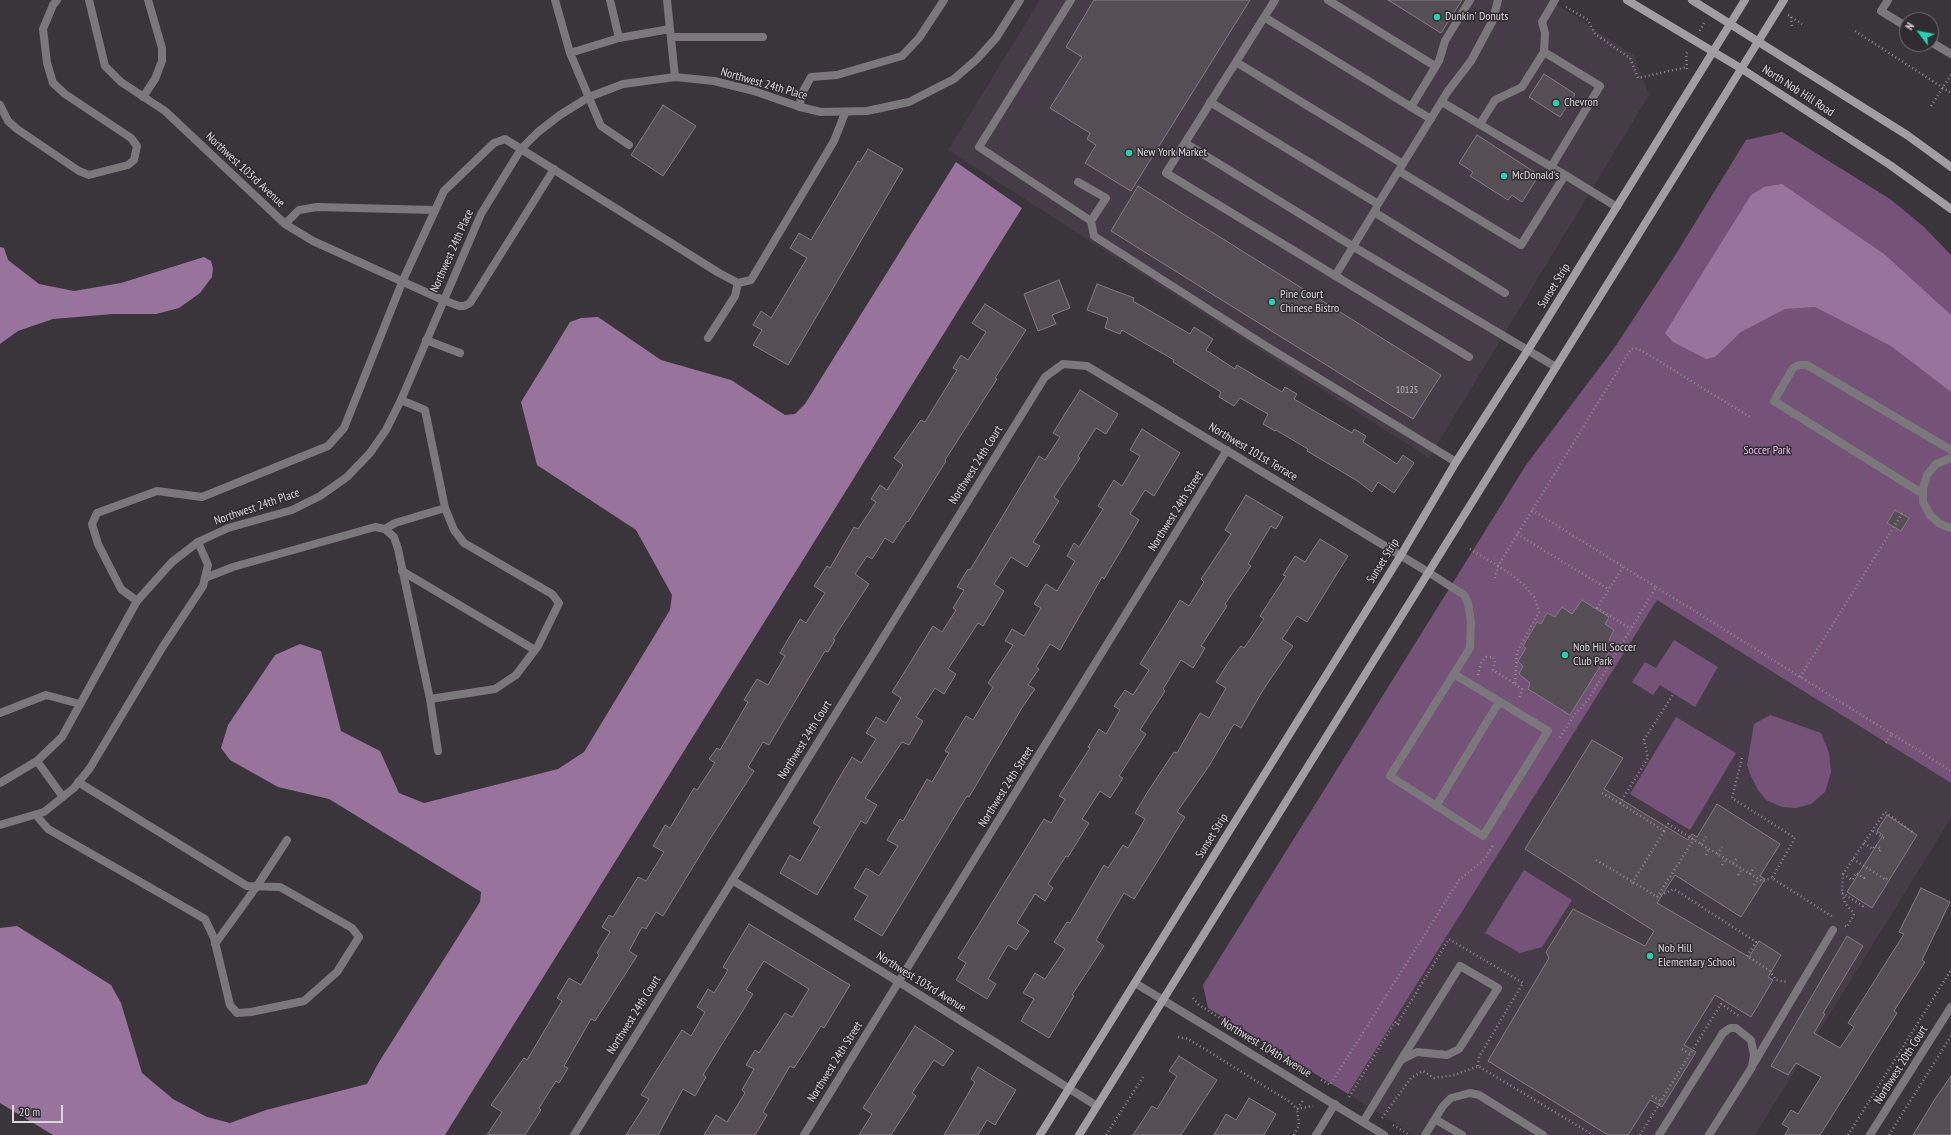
<!DOCTYPE html>
<html>
<head>
<meta charset="utf-8">
<style>
  body { margin:0 }
  #map { position:relative; width:1951px; height:1135px; overflow:hidden; background:#3a353a; font-family:"PT Sans Narrow",sans-serif }
  canvas { display:block }
  .north { position:absolute; left:1899px; top:12px; width:40px; height:40px; box-sizing:border-box; background:#2f2b30; border:1px solid #747074; border-radius:50%; rotate:302deg; font-size:11px; font-weight:700; line-height:16px; text-align:center; color:#dbd8db }
  .north::after { content:''; display:block; margin:auto; width:14px; height:18px; background:#1ed5b0; clip-path:polygon(50% 0,100% 100%,50% 72%,0 100%) }
  .scale { position:absolute; left:12px; top:1105px; width:51px; height:18px; box-sizing:border-box; border:2px solid #dbd8db; border-top:0; padding-left:5px; font-size:12px; line-height:14px; white-space:nowrap; color:#dbd8db; -webkit-text-stroke:3px #2f2b30; paint-order:stroke }
</style>
</head>
<body>
<div id="map">
<canvas width="1951" height="1135"></canvas>
<div class="north">N</div>
<div class="scale">20 m</div>
</div>
<script>
const ctx = document.querySelector('canvas').getContext('2d');
ctx.lineJoin = 'round';
function paint(path, color) { ctx.fillStyle = color; ctx.fill(path, 'evenodd'); }
const shape = rows => new Path2D(rows.map(r => 'M' + r).join(''));
function stroke(path, color, width, dash) { ctx.strokeStyle = color; ctx.lineWidth = width; ctx.lineCap = dash ? 'butt' : 'round'; ctx.setLineDash(dash || []); ctx.stroke(path); }
function write(font, color, halo, rows, align = 'center') {
  ctx.font = font + ' "PT Sans Narrow",sans-serif'; ctx.lineWidth = 3; ctx.setLineDash([]); ctx.textBaseline = 'middle'; ctx.strokeStyle = halo; ctx.fillStyle = color; for (const [text, x, y, turn = 0] of rows) {
    ctx.save(); ctx.translate(x, y); ctx.rotate((+turn || 0) * Math.PI / 180); ctx.textAlign = isNaN(turn) ? turn : align; if (halo) ctx.strokeText(text, 0, 0); ctx.fillText(text, 0, 0); ctx.restore();
  }
}
paint(shape([
  [1040,0,1550,0,1634,55,1649,95,1429,458,948,150],
  [1657,600,1951,783,1951,818,1755,1135,1414,1135,1348,1094]
]), '#463c47');
paint(shape([
  [1782,132,1890,199,1923,226,1951,255,1951,783,1657,600,1348,1094,1208,1008,1203,985,1526,465,1615,347,1676,254,1746,140],
  [1674,640,1718,667,1695,707,1660,685,1653,695,1632,682,1645,662,1656,668],
  [1770,715,1821,733,1829,753,1831,772,1825,792,1811,804,1796,808,1782,807,1766,800,1758,790,1751,776,1747,765,1754,724],
  [1676,717,1736,753,1690,830,1630,794],
  [1524,870,1572,900,1542,947,1520,953,1485,933]
]), '#755378');
paint(shape([
  [956,162,1022,208,445,1135,53,1135,0,1103,0,928,17,926,111,985,121,1003,142,1073,173,1099,207,1117,230,1123,266,1110,367,1084,379,1062,480,902,481,892,329,799,278,787,230,760,221,748,228,725,275,655,300,644,321,651,341,731,380,751,399,793,424,803,558,769,584,752,670,610,672,595,636,530,537,465,521,402,570,322,581,318,598,317,661,360,731,380,785,415,795,414,805,404],
  [1782,184,1884,254,1951,315,1951,392,1891,346,1815,307,1785,309,1741,332,1715,357,1706,359,1673,342,1665,333,1751,195,1764,187],
  [0,247,4,248,8,260,39,284,74,291,121,283,204,257,211,261,213,268,212,277,200,293,179,308,156,314,113,314,53,319,18,331,0,344]
]), '#98739b');
const building = shape([
  [1094,0,1250,0,1131,191,1085,163,1096,145,1087,139,1090,133,1050,108,1082,57,1066,47,1094,0],
  [1388,0,1462,0,1441,33,1388,0],
  [1544,74,1575,94,1560,117,1529,97,1544,74],
  [663,105,696,126,663,176,631,155,663,105],
  [1477,135,1539,175,1522,202,1512,195,1508,200,1470,176,1473,172,1459,163,1477,135],
  [868,149,903,169,788,365,753,345,762,330,753,325,761,311,771,318,807,258,790,248,799,233,811,240,858,161,860,162,868,149],
  [1138,186,1441,375,1413,419,1111,231,1138,186],
  [1059,280,1070,308,1052,315,1056,324,1038,331,1024,294,1059,280],
  [1097,284,1134,298,1133,301,1190,334,1194,327,1213,339,1206,350,1235,369,1237,365,1282,392,1285,387,1297,394,1294,399,1352,433,1354,429,1366,436,1363,442,1397,464,1403,455,1414,463,1394,493,1378,482,1372,492,1356,480,1307,451,1308,449,1276,430,1275,431,1263,424,1268,414,1240,398,1234,406,1219,397,1221,392,1173,362,1174,360,1122,330,1120,334,1105,328,1108,318,1087,310,1097,284],
  [985,304,1026,330,995,378,997,379,945,460,946,461,908,522,907,521,893,543,885,538,872,559,867,556,855,574,869,584,833,639,835,640,828,652,825,651,769,745,763,742,748,767,754,771,708,842,663,916,656,912,646,929,642,927,629,951,637,956,595,1021,591,1019,564,1066,568,1068,559,1083,556,1081,539,1108,541,1110,525,1135,487,1135,502,1112,491,1105,524,1058,527,1060,562,1001,557,998,569,978,581,985,599,955,597,953,610,932,602,927,609,915,613,917,638,877,646,881,664,852,653,846,665,825,670,828,694,788,697,790,715,763,709,759,717,748,720,750,748,702,744,700,757,679,768,685,785,656,780,653,800,619,806,623,825,593,814,586,827,566,830,568,854,527,858,529,876,502,871,499,880,485,887,490,903,465,894,458,921,420,925,422,957,370,953,368,961,355,968,360,986,332,972,323,985,304],
  [1080,390,1118,414,1106,434,1096,428,1078,456,1080,458,1054,497,1059,501,1033,542,1040,546,1027,567,1011,557,994,584,1004,591,983,626,978,623,948,669,956,674,944,694,935,688,916,717,923,721,909,745,902,742,865,798,877,805,866,824,861,821,817,895,780,873,790,855,800,861,820,827,813,823,842,773,852,757,861,763,876,739,866,733,876,717,886,723,901,698,892,692,933,626,942,632,956,610,953,608,964,590,957,587,968,569,970,570,1039,456,1045,460,1060,437,1053,433,1080,390],
  [1142,429,1180,453,1154,496,1145,490,1130,514,1139,520,1104,579,1102,577,1060,650,1050,644,1036,667,1039,669,1028,685,1035,689,1023,706,969,797,967,796,882,936,854,919,868,896,854,888,866,868,879,876,898,846,887,840,900,819,903,821,927,779,932,782,949,753,945,751,966,716,973,720,993,687,988,683,1013,645,1005,641,1012,629,1024,636,1041,608,1034,604,1046,584,1057,591,1075,561,1067,556,1074,543,1079,547,1103,509,1098,506,1114,480,1122,486,1140,456,1130,450,1142,429],
  [1246,495,1283,517,1276,529,1271,526,1248,564,1251,566,1225,604,1227,606,1201,646,1205,648,1193,668,1181,660,1163,689,1165,691,1140,730,1146,734,1119,776,1123,778,1110,798,1100,791,1082,819,1089,823,1068,857,1066,856,1048,884,1053,888,1045,901,1035,894,1017,923,1029,931,1016,950,1008,945,988,979,996,984,987,999,956,980,966,963,958,958,1044,819,1051,823,1065,799,1059,796,1090,748,1088,747,1099,729,1106,734,1120,710,1114,706,1125,690,1133,695,1149,670,1140,664,1180,600,1189,606,1204,582,1201,579,1231,534,1225,530,1246,495],
  [1895,510,1909,518,1901,531,1887,523,1895,510],
  [1320,539,1348,556,1307,622,1297,616,1282,639,1293,646,1263,690,1241,728,1234,724,1209,766,1177,812,1185,817,1134,899,1124,893,1096,940,1104,946,1072,995,1074,996,1049,1038,1021,1021,1034,999,1023,993,1035,973,1045,979,1065,949,1054,942,1067,922,1070,923,1104,865,1108,868,1123,845,1128,848,1145,819,1135,813,1147,793,1174,752,1177,753,1200,713,1209,718,1226,688,1216,682,1228,663,1241,646,1244,648,1264,619,1260,616,1286,576,1283,575,1295,556,1305,562,1320,539],
  [1582,600,1609,617,1605,624,1614,630,1609,640,1614,644,1570,715,1528,689,1530,683,1519,674,1523,666,1518,661,1526,648,1523,646,1537,622,1541,624,1547,613,1555,617,1562,607,1572,614,1582,600],
  [1592,740,1623,758,1604,789,1688,840,1692,834,1697,837,1717,804,1780,844,1760,876,1765,879,1741,917,1675,875,1657,903,1749,957,1759,941,1781,955,1768,977,1773,980,1751,1017,1715,995,1684,1045,1696,1052,1662,1107,1650,1100,1628,1135,1608,1135,1488,1061,1549,958,1546,952,1573,909,1645,946,1654,931,1525,849,1592,740],
  [1887,815,1917,835,1872,908,1847,892,1883,835,1877,831,1887,815],
  [1921,888,1950,902,1922,960,1925,962,1894,1011,1897,1013,1820,1135,1785,1135,1789,1128,1782,1124,1791,1110,1798,1114,1821,1077,1796,1063,1788,1075,1771,1066,1847,936,1863,946,1823,1013,1825,1014,1814,1033,1840,1048,1854,1027,1848,1023,1904,934,1899,932,1921,888],
  [749,924,850,985,824,1028,821,1026,794,1068,790,1066,763,1112,767,1115,755,1135,704,1135,716,1115,727,1122,745,1093,742,1090,754,1069,746,1065,755,1050,759,1053,785,1013,792,1017,809,989,764,961,746,990,753,994,703,1075,706,1077,695,1096,683,1089,658,1135,626,1135,649,1099,641,1095,682,1030,691,1036,705,1012,697,1007,708,989,714,993,728,970,723,967,749,924],
  [915,1026,954,1051,943,1066,934,1060,912,1093,916,1096,891,1135,859,1135,872,1114,863,1108,915,1026],
  [1179,1056,1217,1080,1181,1135,1133,1135,1152,1106,1157,1109,1177,1076,1169,1071,1179,1056],
  [978,1067,1016,1090,995,1125,987,1120,978,1135,944,1135,975,1082,971,1079,978,1067],
  [1951,1076,1951,1135,1913,1135,1935,1099,1951,1076],
  [1249,1098,1276,1114,1264,1135,1214,1135,1226,1114,1236,1120,1249,1098]
]);
paint(building, '#554f55');
stroke(building, '#837d83', 1);
stroke(shape([
  [1566,7,1588,20,1595,34,1630,58,1638,78,1687,67],
  [1788,15,1802,24],
  [1791,17,1792,28],
  [1700,31,1705,21],
  [1855,31,1951,93],
  [1687,69,1686,54,1688,51],
  [1931,106,1951,75],
  [1532,510,1656,587,1588,700,1575,714,1559,739],
  [1517,534,1608,589],
  [1470,549,1498,566,1631,349,1639,349,1750,417],
  [1623,567,1597,608,1631,629],
  [1656,587,1892,734,1886,743],
  [1478,675,1481,663,1486,657,1493,657,1495,661,1493,670,1515,684,1517,652,1539,612,1534,597,1524,585,1512,575,1498,566,1495,578],
  [1800,677,1903,512],
  [1515,684,1522,689,1519,699],
  [1892,734,1951,771],
  [1742,758,1732,798,1795,838,1772,878,1833,917],
  [1602,793,1620,803,1648,758,1644,740,1674,693],
  [1620,803,1664,831,1668,824,1762,881,1772,878],
  [1664,831,1633,882,1657,897,1694,839],
  [1873,831,1884,838,1886,836],
  [1864,843,1873,849,1875,845,1881,849,1879,852],
  [1701,844,1706,837],
  [1717,854,1722,847],
  [1706,855,1709,849],
  [1853,859,1886,880,1887,878],
  [1596,860,1633,882,1631,886],
  [1733,863,1738,857],
  [1722,865,1726,859],
  [1750,874,1754,867],
  [1843,874,1852,880,1856,873,1864,878,1862,880],
  [1738,875,1742,869],
  [1754,885,1758,879],
  [1842,893,1863,906,1864,904],
  [1657,897,1674,889,1753,940,1756,942,1747,956,1770,971,1776,980,1788,982],
  [1845,926,1847,927,1854,914,1845,903,1842,892,1843,874,1885,812,1914,833],
  [1193,998,1199,1005,1286,1058],
  [1397,1024,1449,939,1523,983,1479,1057,1478,1066],
  [1178,1037,1188,1039,1208,1051,1290,1102,1297,1109,1313,1106],
  [1682,1049,1690,1054,1721,1004,1739,1016],
  [1321,1080,1330,1085,1459,880,1485,859,1493,845],
  [1652,1096,1661,1101,1690,1054],
  [1349,1097,1395,1022,1401,1026],
  [1382,1118,1411,1078,1423,1071,1434,1078,1455,1075,1478,1066,1593,1135],
  [1393,1125,1410,1135],
  [1106,1135,1143,1077],
  [1294,1135,1299,1125,1297,1109,1304,1099],
  [1640,1135,1661,1101],
  [1848,1135,1951,970],
  [1889,1135,1951,1036]
]), '#8f8b8f', 2.5, [1, 3]);
stroke(shape([
  [555,0,570,53,601,126,629,145],
  [610,0,619,38],
  [667,0,675,77],
  [1071,0,979,147,1091,221,1106,198,1078,182],
  [1275,0,1166,173,1469,357],
  [1328,0,1435,66],
  [1888,0,1881,11,1907,27],
  [1264,17,1411,107,1439,61,1445,41,1470,0],
  [671,37,763,37],
  [1931,42,1951,54],
  [570,53,619,38,670,29],
  [1236,62,1403,164],
  [143,97,155,79,162,61,162,48,148,0],
  [1210,102,1378,204,1448,91,1471,61,1493,20,1498,0],
  [1442,102,1565,175],
  [0,105,8,121,17,129,79,171,89,175,128,165,134,160,137,146,131,138,65,94,53,83,47,63,43,29,53,5,57,0],
  [800,107,801,95,811,77,837,75,902,56,919,38,944,0],
  [1411,107,1431,119],
  [1480,124,1495,100,1522,87,1544,52],
  [1185,143,1354,247,1556,367],
  [1551,167,1600,86,1544,52,1545,33,1542,22,1555,0],
  [1399,171,1521,245,1565,175,1617,207],
  [1374,212,1505,293],
  [1091,221,1094,236,1266,346,1456,462],
  [285,224,299,210,317,207,434,210],
  [1335,276,1376,209],
  [443,300,459,306,464,306,470,303,554,169],
  [708,338,735,296,738,283],
  [426,340,460,353],
  [401,400,425,410,445,508,454,530,464,543,552,594,559,603,538,646,516,675,495,689,430,699],
  [1951,458,1936,464,1927,475,1923,488,1923,502,1930,515,1940,524,1951,528],
  [1923,494,1774,401,1793,368,1799,365,1807,365,1951,450],
  [385,529,395,523,445,508],
  [402,571,535,650],
  [1428,572,1464,595,1468,603,1471,622,1470,648,1390,776,1483,836,1548,731,1454,674],
  [205,578,233,567,375,527,385,529,394,537,398,549,430,699,438,751],
  [137,601,121,589,98,544,92,524,97,513,157,491,202,497,328,446,344,428,403,280,444,191,494,143,505,139,719,273,738,283,751,280,834,141,845,113],
  [0,713,46,695,80,704],
  [37,761,63,797],
  [1436,806,1499,702],
  [36,815,48,829,205,919,214,938,230,1005,237,1013,251,1012,304,1001,337,972,359,937,352,928,280,887,247,886,78,782],
  [0,825,44,812,74,788,90,768,162,648,203,586,208,565,198,542],
  [215,944,257,886,287,840],
  [1754,1063,1833,930],
  [1435,1119,1462,1135],
  [1363,1122,1401,1060,1417,1052,1447,1055,1459,1049,1498,988,1460,966,1401,1060],
  [1425,1135,1443,1106,1451,1098,1470,1093,1479,1095,1543,1135],
  [1659,1135,1723,1033,1730,1028,1736,1028,1751,1040,1754,1055,1752,1067,1709,1135]
]), '#7b787b', 8);
stroke(shape([
  [89,0,105,66,121,82,165,111,285,224,313,241,443,300],
  [0,783,37,761,62,737,137,601,172,562,198,542,228,528,292,510,320,496,347,477,370,453,386,430,401,400,481,214,521,149,538,132,560,115,589,97,623,84,675,77,714,81,754,91,800,107,821,112,867,111,909,102,954,79,977,59,996,38,1020,0],
  [732,880,899,982,1097,1106],
  [1135,983,1384,1135],
  [574,1135,1045,377,1063,364,1087,366,1428,572],
  [804,1135,1227,450],
  [1316,1135,1335,1104],
  [1870,1135,1951,1007]
]), '#7b787b', 8);
stroke(shape([
  [1627,0,1742,69,1890,165,1951,209],
  [1692,0,1907,135,1951,167],
  [1040,1135,1401,555,1456,462,1528,350,1745,0],
  [1079,1135,1784,0]
]), '#a19da1', 8);
for (const [x, y, r, color] of [
  [1437,17,4,"#1ed5b0"],
  [1556,103,4,"#1ed5b0"],
  [1129,153,4,"#1ed5b0"],
  [1504,176,4,"#1ed5b0"],
  [1272,302,4,"#1ed5b0"],
  [1565,655,4,"#1ed5b0"],
  [1650,956,4,"#1ed5b0"]
]) { const dot = new Path2D(); dot.arc(x, y, r, 0, 2 * Math.PI); ctx.fillStyle = color; ctx.fill(dot); stroke(dot, '#2f2b30', 1.5); }
write('10px', '#bab6ba', null, [
  ["10125",1407,390]
]);
write('12px', '#dbd8db', '#2f2b30', [
  ["Dunkin' Donuts",1445,17],
  ["Chevron",1564,103],
  ["New York Market",1137,153],
  ["McDonald's",1512,176],
  ["Pine Court",1280,295],
  ["Chinese Bistro",1280,309],
  ["Nob Hill Soccer",1573,648],
  ["Club Park",1573,662],
  ["Nob Hill",1658,949],
  ["Elementary School",1658,963]
], 'left');
write('12px', '#dbd8db', '#2f2b30', [
  ["Northwest 24th Place",764,84,16],
  ["North Nob Hill Road",1798,91,33],
  ["Northwest 103rd Avenue",245,170,43],
  ["Northwest 24th Place",452,251,-66],
  ["Sunset Strip",1554,286,-58],
  ["Northwest 101st Terrace",1253,452,31],
  ["Northwest 24th Court",976,465,-58],
  ["Northwest 24th Place",257,507,-19],
  ["Northwest 24th Street",1176,511,-58],
  ["Sunset Strip",1383,561,-58],
  ["Northwest 24th Court",805,740,-58],
  ["Northwest 24th Street",1006,787,-58],
  ["Sunset Strip",1212,836,-58],
  ["Northwest 103rd Avenue",921,982,32],
  ["Northwest 24th Court",634,1015,-58],
  ["Northwest 104th Avenue",1266,1048,31],
  ["Northwest 24th Street",835,1062,-58],
  ["Northwest 20th Court",1901,1065,-58]
]);
write('12px', '#f2b9f6', '#2f2b30', [
  ["Soccer Park",1767,451]
]);
</script>
</body>
</html>
